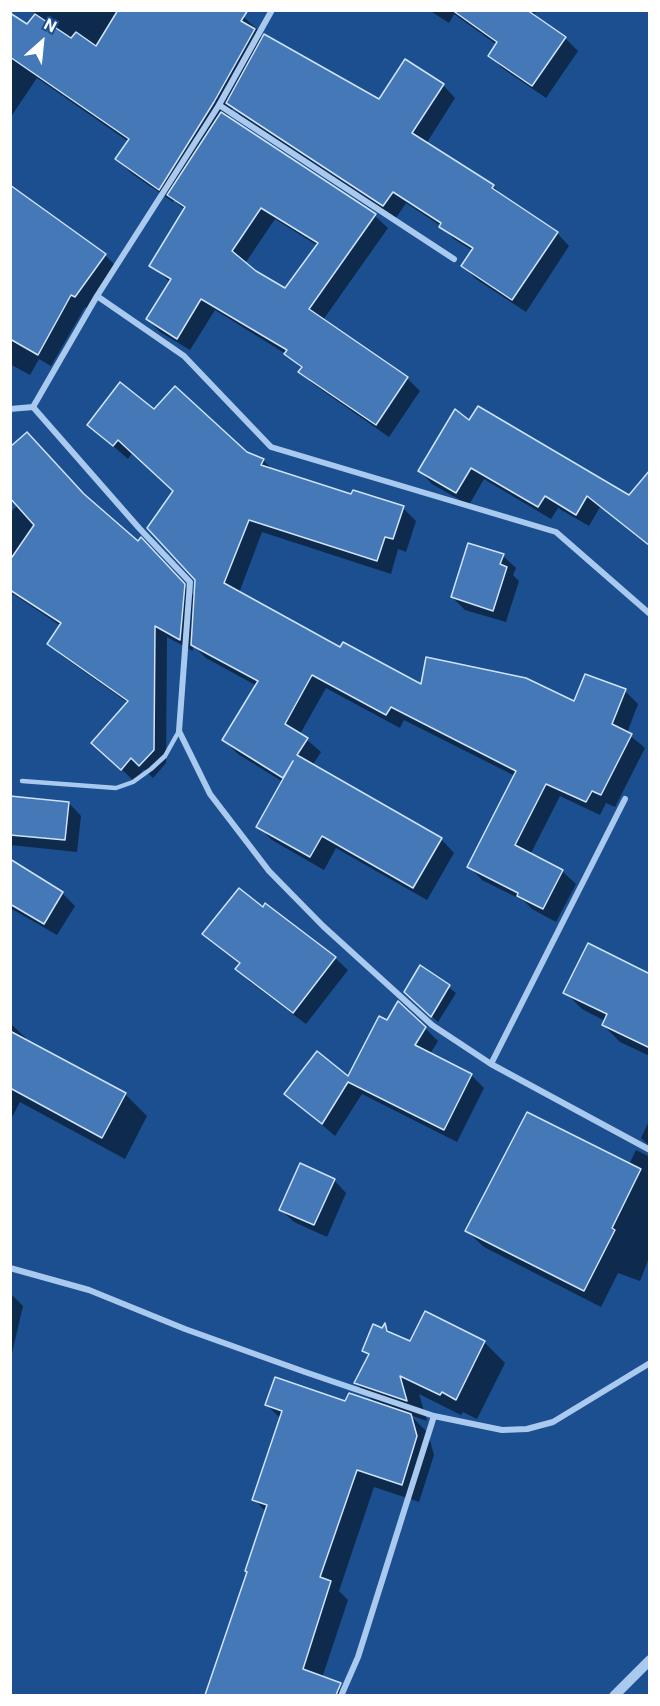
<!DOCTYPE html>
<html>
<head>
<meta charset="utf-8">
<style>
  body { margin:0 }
  #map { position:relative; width:660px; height:1706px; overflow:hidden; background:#1b4f8f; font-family:Roboto,sans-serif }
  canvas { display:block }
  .frame { position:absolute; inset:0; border:12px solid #fff; pointer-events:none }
  .north { position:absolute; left:12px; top:12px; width:60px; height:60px; -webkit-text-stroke:4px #1b4f8f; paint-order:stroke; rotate:27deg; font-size:16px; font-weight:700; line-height:24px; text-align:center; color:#fff }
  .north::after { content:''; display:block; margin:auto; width:21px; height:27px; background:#fff; clip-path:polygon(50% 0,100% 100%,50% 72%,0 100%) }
</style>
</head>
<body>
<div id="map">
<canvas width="660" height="1706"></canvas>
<div class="frame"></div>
<div class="north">N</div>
</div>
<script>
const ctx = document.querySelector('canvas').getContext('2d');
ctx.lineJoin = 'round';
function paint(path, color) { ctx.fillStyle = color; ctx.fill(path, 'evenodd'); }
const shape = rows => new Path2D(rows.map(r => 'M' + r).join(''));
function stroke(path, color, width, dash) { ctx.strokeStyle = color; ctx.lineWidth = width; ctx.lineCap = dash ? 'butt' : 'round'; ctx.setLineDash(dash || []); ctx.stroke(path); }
paint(shape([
  [36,10,236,10,258,30,256,32,263,39,379,101,443,85,455,98,426,144,493,186,506,199,557,233,569,246,526,312,476,279,463,266,473,251,454,239,441,226,406,203,396,218,241,116,233,108,227,118,375,216,388,228,323,320,407,378,420,391,389,437,313,384,300,372,302,369,286,354,215,310,190,350,160,332,147,319,170,282,151,265,185,210,174,200,173,202,131,173,117,159,129,142,37,78,10,118,10,15,27,25],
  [275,219,318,246,286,290,244,265],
  [429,10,537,10,533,17,565,38,578,51,546,98,502,68,490,56,497,45,454,14,449,23],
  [10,187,105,255,118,268,88,309,85,307,51,366,39,359,30,375,10,364],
  [154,411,263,460,274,471,352,496,403,508,416,521,406,552,398,549,391,574,262,532,239,593,341,649,422,686,575,704,625,691,638,704,627,733,645,748,615,807,606,803,600,815,560,796,530,855,562,871,576,884,556,922,532,909,524,901,482,880,469,866,515,776,404,720,400,728,326,688,300,734,321,752,312,766,441,839,454,853,427,900,336,848,324,870,272,840,258,826,283,782,238,754,224,740,257,686,206,658,193,645,193,651,167,637,166,763,153,778,144,769,134,781,106,755,128,703,62,656,49,643,61,626,13,594,10,597,10,513,18,505,88,500,138,543,153,552,195,597,196,579,175,491,132,453,128,459,89,425],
  [470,423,629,497,650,481,650,547,600,507,589,526,558,508,551,519,484,479,469,505,432,484,420,471],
  [503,556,516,568,513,575,519,581,506,622,465,610,452,597],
  [11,797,69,803,81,816,77,852,10,845],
  [10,861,62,893,75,906,57,935,10,908],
  [264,909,335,958,348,970,306,1024,250,982,237,969,241,965,204,933],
  [421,967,456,993,438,1022,412,998],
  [650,975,650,1056,620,1042,603,1025,605,1021,582,1009,565,992],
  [387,1022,425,1028,438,1041,430,1054,471,1075,484,1088,457,1142,362,1094,335,1136,286,1094,348,1078],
  [10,1023,33,1045,125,1094,147,1116,125,1159,20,1102,10,1121],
  [650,1119,650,1146,641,1138],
  [636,1150,650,1157,650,1255,640,1281,618,1273,601,1307,484,1247,467,1231,629,1165],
  [334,1180,346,1193,327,1237,294,1222,281,1210],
  [10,1293,23,1306,12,1353,10,1353],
  [426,1313,485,1343,505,1363,477,1419,463,1412,461,1415,419,1394,427,1421,410,1415,428,1433,434,1455,419,1502,374,1487,339,1591,348,1600,322,1678,330,1680,345,1696,207,1696,249,1572,266,1512,254,1499,281,1419,267,1405,376,1404,356,1383,369,1356,363,1350,385,1326,396,1337,411,1343]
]), '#0007');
const building = shape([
  [118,10,248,10,241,21,255,29,214,102,159,190,115,159,129,139,10,57,10,13,27,24,35,14,71,38,76,32,96,46,118,10],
  [452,10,527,10,566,37,532,86,488,56,497,42,452,10],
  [264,34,379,99,405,59,444,84,412,133,494,185,492,188,558,232,512,300,461,266,473,248,439,227,441,223,393,192,383,206,226,103,264,34],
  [221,112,376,214,309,309,408,377,376,425,298,372,302,367,284,354,287,350,201,299,177,339,146,319,171,279,149,266,185,207,167,195,221,112],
  [261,208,318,243,285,288,256,271,232,251,261,208],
  [10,185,106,254,75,297,71,295,38,355,10,339,10,185],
  [120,382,154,409,175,386,247,452,264,459,261,465,351,494,353,490,404,506,393,539,385,537,377,561,249,520,224,583,340,647,343,642,421,684,426,657,526,678,574,701,585,674,626,689,612,724,632,734,601,795,592,791,586,802,546,784,515,845,563,870,543,909,517,896,518,893,467,867,516,771,391,707,386,715,312,675,285,724,308,738,297,755,442,838,413,888,322,836,310,857,256,827,293,761,283,778,222,740,258,681,191,645,195,580,147,528,173,491,118,440,113,446,87,425,120,382],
  [478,406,629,495,650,470,650,546,587,496,576,515,545,496,538,507,471,468,456,493,418,471,455,409,469,420,478,406],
  [27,432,84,494,138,541,141,537,185,584,180,640,155,626,154,750,139,766,131,758,121,770,91,743,128,701,47,644,61,623,10,590,10,560,34,525,10,498,10,447,27,432],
  [468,543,504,554,500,564,507,567,493,611,451,597,468,543],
  [10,796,69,802,65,840,10,835,10,796],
  [10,859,63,892,44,924,10,904,10,859],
  [239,888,263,907,265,903,336,957,293,1013,235,969,240,963,202,934,239,888],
  [588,943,650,974,650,1048,602,1025,607,1014,563,993,588,943],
  [420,965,450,985,431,1017,404,992,420,965],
  [398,1001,426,1027,415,1045,472,1074,444,1130,348,1082,322,1124,284,1094,317,1051,348,1076,379,1016,387,1020,398,1001],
  [10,1031,126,1093,102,1138,10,1088,10,1031],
  [527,1112,641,1169,612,1228,615,1230,584,1291,465,1231,527,1112],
  [300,1163,335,1179,314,1225,279,1210,300,1163],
  [425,1311,485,1341,456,1400,442,1392,440,1395,400,1376,407,1401,354,1383,369,1354,362,1351,373,1324,382,1328,385,1323,387,1331,410,1341,425,1311],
  [275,1377,345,1401,349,1393,411,1414,417,1436,402,1485,357,1470,320,1577,331,1581,303,1669,341,1683,336,1695,205,1695,247,1572,245,1571,267,1505,252,1500,282,1411,265,1405,275,1377]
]);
paint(building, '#4478b7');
stroke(building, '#cfe3fa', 1.5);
stroke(shape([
  [22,781,116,788,133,782,151,769,165,756,179,731]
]), '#a9c9ee', 4.5);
stroke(shape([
  [219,105,454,259],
  [97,296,184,356,271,447,556,532,650,614],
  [33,407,139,528,190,582,179,731,210,794,269,871,323,926,432,1025,491,1064,650,1150],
  [33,407,97,296,219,105,272,10],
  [10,409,33,407],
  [491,1064,625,799],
  [10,1268,89,1290,185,1329,305,1372,434,1416,502,1430,527,1429,553,1422,650,1363],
  [341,1696,358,1657,434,1416]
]), '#a9c9ee', 6);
stroke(shape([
  [614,1696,650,1660]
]), '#a9c9ee', 10);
</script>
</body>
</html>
